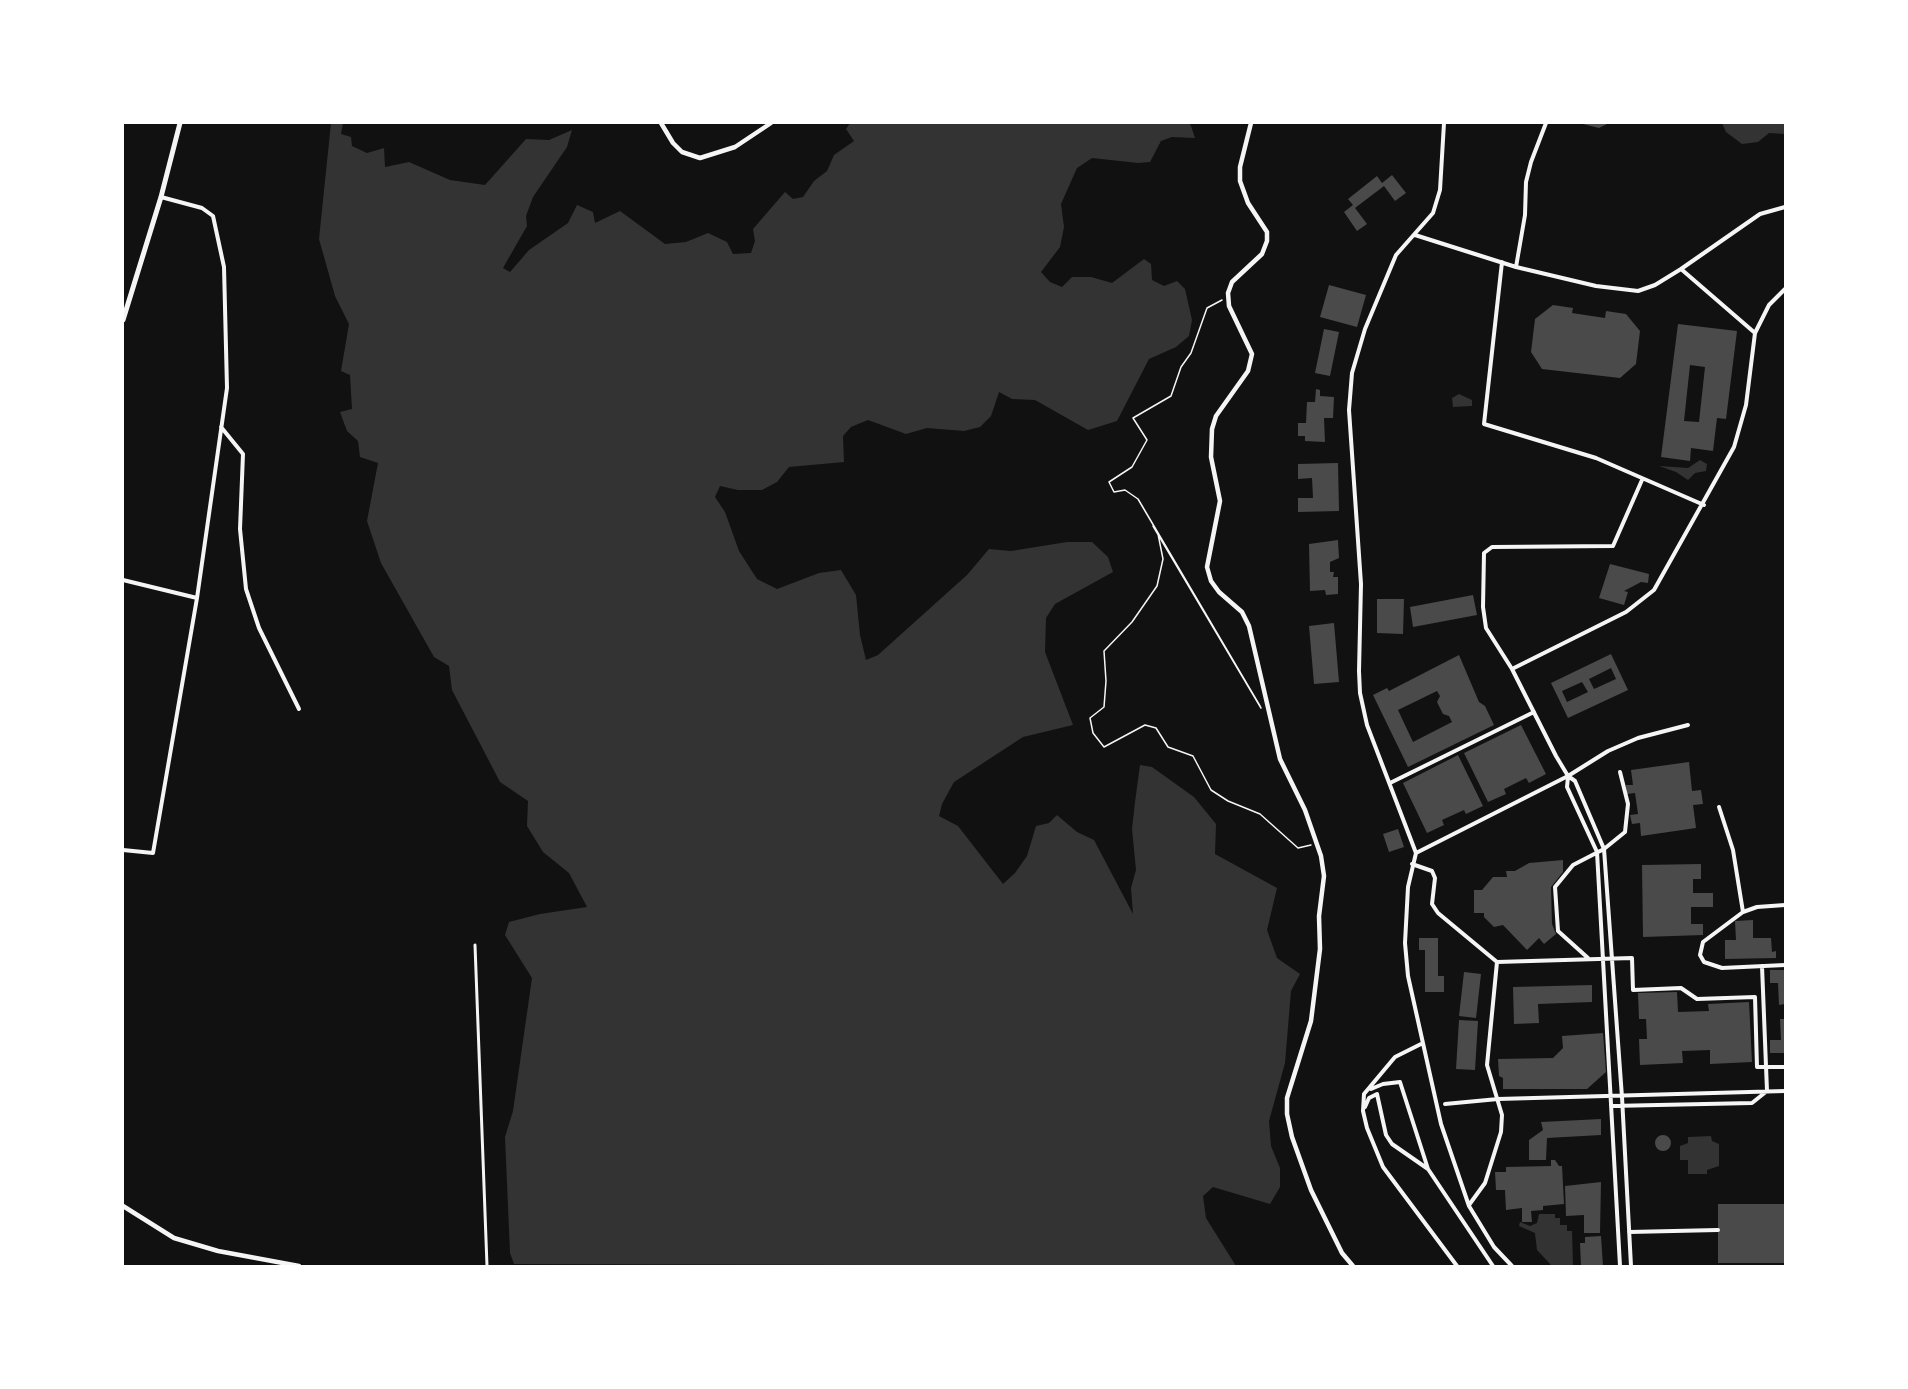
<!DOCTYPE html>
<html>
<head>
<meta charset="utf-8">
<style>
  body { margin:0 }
  #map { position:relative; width:1908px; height:1389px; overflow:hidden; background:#111; font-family:"Noto Sans",sans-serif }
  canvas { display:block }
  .frame { position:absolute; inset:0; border:124px solid #fff; pointer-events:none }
</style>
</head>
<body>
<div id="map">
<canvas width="1908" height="1389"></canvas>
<div class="frame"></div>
</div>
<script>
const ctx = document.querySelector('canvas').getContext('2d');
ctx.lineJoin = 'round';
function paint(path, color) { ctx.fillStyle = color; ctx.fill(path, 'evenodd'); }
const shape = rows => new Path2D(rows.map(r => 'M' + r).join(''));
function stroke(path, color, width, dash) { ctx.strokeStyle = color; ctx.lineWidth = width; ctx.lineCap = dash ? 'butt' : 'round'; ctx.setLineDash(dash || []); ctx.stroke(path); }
paint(shape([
  [331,123,343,123,341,134,351,137,352,146,367,153,384,148,385,167,409,162,450,180,485,185,526,139,549,140,572,130,567,147,533,197,526,216,527,226,503,268,510,272,529,250,568,223,577,205,593,212,595,223,620,211,665,244,686,242,708,233,727,242,733,254,751,253,755,241,753,229,785,192,793,199,803,197,814,181,827,171,834,155,854,141,846,129,850,123,1189,123,1191,126,1195,138,1172,137,1161,141,1150,162,1138,163,1092,158,1077,168,1061,204,1064,227,1060,247,1041,272,1050,282,1062,287,1072,277,1091,277,1112,283,1144,259,1151,264,1152,280,1164,286,1177,281,1185,289,1192,320,1189,336,1176,347,1149,359,1117,421,1088,430,1035,400,1012,399,999,392,991,416,980,427,964,431,927,428,906,434,868,420,851,427,843,436,844,462,789,467,777,482,762,490,738,490,720,486,715,497,725,512,739,551,757,579,777,589,819,573,841,570,856,595,860,635,866,660,878,655,967,575,989,549,1011,551,1067,542,1092,542,1108,557,1113,572,1055,604,1046,618,1045,652,1073,725,1023,737,954,782,942,804,939,816,958,826,1003,884,1015,873,1027,856,1036,826,1049,823,1057,815,1077,832,1094,840,1133,914,1131,888,1136,870,1132,829,1135,802,1140,765,1152,767,1194,797,1216,824,1215,854,1277,888,1267,930,1277,958,1300,974,1291,991,1285,1063,1269,1121,1271,1146,1280,1168,1280,1187,1270,1204,1213,1187,1203,1196,1206,1218,1236,1266,514,1264,510,1253,505,1137,513,1111,532,978,505,935,509,922,540,914,587,907,569,873,543,852,527,826,528,801,500,782,452,690,449,666,434,657,381,563,367,521,378,463,360,457,358,441,347,431,340,412,352,409,350,375,341,371,349,324,335,296,319,239],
  [1722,123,1785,123,1785,134,1769,133,1758,142,1742,144,1726,132],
  [1459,394,1472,400,1472,406,1453,407,1452,398],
  [1700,460,1707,464,1706,471,1695,473,1688,480,1676,472,1659,466,1688,468],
  [1711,1136,1712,1141,1719,1144,1719,1166,1707,1170,1707,1174,1688,1174,1688,1160,1680,1160,1680,1146,1688,1143,1688,1137],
  [1539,1214,1555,1214,1555,1218,1560,1218,1560,1225,1567,1225,1567,1231,1572,1231,1573,1266,1552,1266,1537,1250,1535,1233,1519,1226,1520,1222,1530,1226,1537,1223]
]), '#333');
paint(shape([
  [1579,123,1609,123,1599,128],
  [1392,175,1406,193,1395,201,1384,186,1355,208,1367,224,1357,231,1344,212,1353,205,1348,199,1377,176,1382,183],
  [1329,285,1366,295,1357,327,1320,317],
  [1553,305,1573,308,1572,313,1605,318,1606,311,1626,314,1640,331,1636,364,1620,378,1542,369,1531,352,1535,319],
  [1678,324,1737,331,1726,419,1717,418,1713,451,1691,448,1690,461,1661,457],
  [1690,365,1705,367,1699,422,1684,421],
  [1324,329,1339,332,1330,376,1315,373],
  [1316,389,1320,390,1320,396,1334,397,1333,418,1324,418,1325,442,1305,441,1305,436,1298,436,1298,423,1306,423,1307,402,1315,402],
  [1338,463,1339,511,1298,512,1298,498,1313,498,1312,478,1298,479,1298,464],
  [1338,540,1339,558,1330,562,1330,572,1334,572,1333,577,1338,577,1338,594,1326,595,1325,590,1310,591,1309,544],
  [1610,564,1649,574,1648,583,1641,582,1624,591,1628,592,1624,605,1599,598],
  [1473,595,1477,615,1413,627,1410,607],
  [1377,599,1404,599,1403,634,1377,633],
  [1334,623,1339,682,1314,684,1309,626],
  [1611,654,1628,690,1568,718,1551,683],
  [1611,668,1616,679,1594,689,1589,679],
  [1582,682,1588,692,1567,702,1562,691],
  [1459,655,1479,702,1485,706,1494,725,1408,767,1373,695,1387,688,1389,691],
  [1437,691,1440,696,1437,702,1443,714,1449,716,1452,722,1413,742,1398,710],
  [1521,725,1546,774,1529,783,1526,778,1504,789,1506,794,1488,802,1464,753],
  [1458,755,1483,806,1466,814,1464,810,1442,820,1444,825,1427,833,1403,783],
  [1689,762,1692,791,1701,790,1703,804,1693,805,1696,828,1641,836,1640,823,1632,824,1630,815,1638,814,1635,793,1627,794,1626,785,1633,785,1631,770],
  [1398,829,1404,847,1389,852,1383,834],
  [1563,860,1563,872,1551,887,1552,924,1556,934,1544,944,1539,938,1527,950,1503,925,1494,927,1484,917,1484,913,1474,913,1474,890,1482,890,1493,877,1507,877,1506,871,1515,871,1529,863],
  [1701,864,1701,879,1693,879,1693,893,1713,893,1713,907,1691,907,1691,924,1703,924,1703,935,1643,937,1642,865],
  [1753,920,1753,938,1771,938,1772,952,1776,951,1776,958,1725,959,1725,940,1736,940,1735,921],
  [1419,938,1438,938,1438,976,1444,976,1444,992,1425,992,1425,950,1419,950],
  [1770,970,1785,970,1785,1004,1779,1005,1778,983,1770,983],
  [1464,972,1481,974,1476,1018,1459,1016],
  [1592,985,1592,1002,1538,1004,1539,1023,1514,1024,1513,987],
  [1677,992,1678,1012,1709,1011,1708,1004,1749,1002,1752,1062,1710,1064,1710,1050,1682,1051,1683,1063,1640,1065,1639,1039,1647,1039,1646,1019,1639,1019,1638,993],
  [1780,1019,1785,1019,1785,1053,1770,1053,1770,1040,1781,1040],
  [1459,1020,1478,1021,1475,1070,1456,1069],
  [1603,1033,1606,1072,1587,1089,1503,1089,1503,1078,1499,1076,1498,1059,1553,1058,1563,1048,1562,1036],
  [1601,1119,1601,1135,1547,1138,1546,1160,1529,1160,1529,1140,1543,1130,1541,1122],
  '1655 1143a8 8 0 1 1 16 0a8 8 0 1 1-16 0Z',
  [1551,1160,1555,1160,1559,1166,1562,1166,1564,1204,1543,1206,1543,1210,1531,1211,1532,1222,1522,1222,1522,1208,1506,1210,1505,1190,1496,1190,1495,1172,1506,1172,1506,1167,1551,1166],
  [1601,1182,1600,1233,1584,1233,1584,1215,1566,1216,1565,1186],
  [1718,1204,1785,1204,1785,1263,1718,1263],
  [1601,1236,1603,1266,1581,1266,1580,1243,1585,1243,1585,1237]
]), '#4a4a4a');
stroke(shape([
  [1222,300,1207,308,1191,353,1181,367,1171,396,1133,418,1147,440,1132,467,1109,482,1114,492,1125,490,1138,499,1260,706],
  [1153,526,1261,708],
  [1158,534,1163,559,1157,586,1132,622,1104,651,1106,681,1104,707,1090,718,1093,733,1104,747,1145,725,1156,728,1168,747,1193,756,1211,790,1228,801,1260,814,1298,848,1311,845]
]), '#f5f5f5', 1.5);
stroke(shape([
  [475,945,487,1266]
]), '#f5f5f5', 3);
stroke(shape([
  [1444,123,1440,190,1433,213,1396,255,1365,329,1352,373,1349,410,1361,584,1359,671,1360,693,1367,725,1416,853,1408,887,1405,943,1408,976,1441,1124,1469,1206,1494,1247,1512,1266],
  [1415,235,1516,267,1596,286,1638,291,1655,285,1681,269,1755,333],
  [1502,262,1484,424,1596,458,1704,505],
  [1516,267,1525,215,1526,182,1531,162,1546,123],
  [1681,269,1760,214,1785,207],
  [221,427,243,454,240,529,246,589,259,628,299,709],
  [123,580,197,598],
  [1512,669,1626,612,1654,590,1734,447,1746,405,1755,333,1769,305,1785,289],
  [1568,777,1567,787,1597,852,1620,1266],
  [1390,783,1534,712],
  [1719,807,1733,850,1743,912],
  [123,850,153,853,197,598,227,388,224,267,213,216,202,208,161,197],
  [1416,853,1568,776,1608,751,1638,738,1688,725],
  [1412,864,1432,871,1435,878,1432,904,1438,913,1497,962],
  [1785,905,1757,907,1743,912,1703,942,1700,955,1704,962,1722,968,1785,965],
  [1588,958,1558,931,1555,887,1573,865,1604,849,1625,832,1628,804,1620,772],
  [1421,1044,1395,1057,1364,1094,1363,1111,1367,1128,1383,1167,1457,1266],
  [1371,1089,1383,1084,1400,1082,1428,1169,1493,1266],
  [1445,1104,1498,1099,1785,1091],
  [1611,1106,1752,1103,1767,1091,1762,966],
  [1365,1107,1369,1098,1377,1094,1386,1135,1392,1144,1428,1169],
  [1469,1205,1485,1183,1501,1132,1502,1115,1487,1065,1497,962,1632,958,1633,990,1681,988,1697,999,1755,997,1757,1067,1785,1067],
  [1629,1232,1718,1230],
  [1631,1266,1622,1097,1604,849,1575,781,1568,776,1556,756,1512,669,1486,628,1483,607,1484,553,1492,547,1613,546,1642,480]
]), '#f5f5f5', 4);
stroke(shape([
  [661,123,673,143,682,152,700,158,735,147,771,123],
  [1251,123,1240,167,1240,181,1248,203,1267,232,1267,241,1262,254,1232,282,1228,293,1229,306,1252,354,1248,371,1216,416,1212,429,1211,457,1220,501,1207,567,1211,581,1219,592,1242,612,1249,626,1280,759,1305,810,1321,856,1324,876,1319,916,1320,949,1311,1021,1287,1098,1287,1114,1292,1137,1311,1190,1342,1253,1353,1266],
  [123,1206,174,1238,218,1251,299,1266]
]), '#f5f5f5', 4.5);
stroke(shape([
  [123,320,161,197,180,123]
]), '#f5f5f5', 5);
</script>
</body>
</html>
